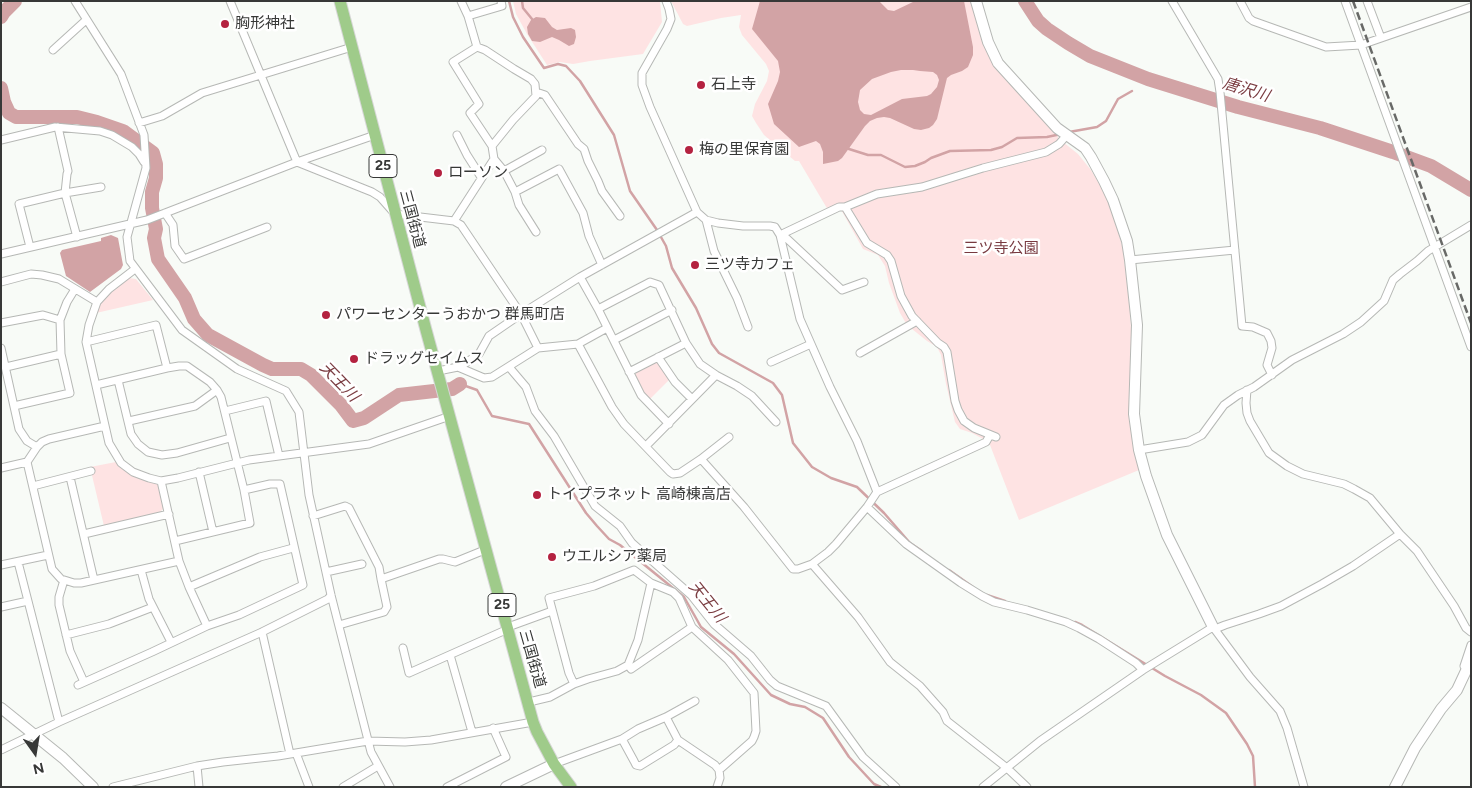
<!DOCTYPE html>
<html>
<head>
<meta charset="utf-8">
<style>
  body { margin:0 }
  #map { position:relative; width:1472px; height:788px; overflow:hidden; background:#f8fbf7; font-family:Figtree,sans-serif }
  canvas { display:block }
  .frame { position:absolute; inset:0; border:2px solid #373837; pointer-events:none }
  .north { position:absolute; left:10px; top:728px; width:50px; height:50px; -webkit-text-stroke:4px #fff; paint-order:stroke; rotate:167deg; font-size:14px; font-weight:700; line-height:20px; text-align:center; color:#373837 }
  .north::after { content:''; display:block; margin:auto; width:18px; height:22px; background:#373837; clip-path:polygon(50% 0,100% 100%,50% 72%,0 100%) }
</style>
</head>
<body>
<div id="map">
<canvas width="1472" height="788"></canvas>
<div class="frame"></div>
<div class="north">N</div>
</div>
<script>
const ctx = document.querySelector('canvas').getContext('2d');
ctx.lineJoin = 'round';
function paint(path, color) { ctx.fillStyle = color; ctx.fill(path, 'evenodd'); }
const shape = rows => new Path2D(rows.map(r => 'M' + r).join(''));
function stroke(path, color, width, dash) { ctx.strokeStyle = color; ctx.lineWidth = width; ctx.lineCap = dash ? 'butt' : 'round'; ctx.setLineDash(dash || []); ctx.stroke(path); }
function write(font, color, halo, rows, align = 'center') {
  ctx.font = font + ' Figtree,"Noto Sans JP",sans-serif'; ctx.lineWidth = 5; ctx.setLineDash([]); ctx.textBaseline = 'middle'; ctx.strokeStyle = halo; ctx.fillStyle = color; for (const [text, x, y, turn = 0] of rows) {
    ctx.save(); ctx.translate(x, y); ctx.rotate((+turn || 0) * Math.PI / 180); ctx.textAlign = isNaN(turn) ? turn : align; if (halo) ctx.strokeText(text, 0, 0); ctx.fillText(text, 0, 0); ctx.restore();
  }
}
paint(shape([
  [513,1,660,1,662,22,643,54,590,61,573,64,560,62,547,65,527,34,516,14],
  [671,1,974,1,986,42,1058,132,1058,138,1078,154,1091,170,1104,192,1113,212,1123,249,1130,311,1132,346,1130,416,1134,451,1139,470,1019,520,990,445,986,445,983,439,972,433,960,429,955,422,946,384,941,355,937,347,927,341,907,325,900,313,889,283,885,266,878,255,863,249,839,206,828,210,799,161,795,161,764,135,756,123,752,116,755,104,767,81,769,71,766,64,742,35,739,27,741,15,721,18,687,26,683,24],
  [129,278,136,279,153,300,96,313,97,310,102,301,108,294],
  [655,362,659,363,669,380,649,400,645,396,635,376,636,372],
  [116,462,122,467,141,479,158,483,164,508,159,513,104,526,90,467]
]), '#fee3e3');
paint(shape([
  [760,1,879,1,888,10,894,11,915,1,964,1,973,47,973,55,968,67,962,71,951,75,947,78,937,119,933,125,929,128,921,130,914,129,890,118,884,117,877,118,870,121,865,126,842,158,838,161,823,164,823,152,820,144,816,141,799,147,774,124,768,104,778,81,780,72,778,61,752,29],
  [901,70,913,70,920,71,933,72,937,75,939,80,937,87,931,94,927,96,902,99,871,115,864,114,860,110,858,102,860,90,872,79,891,72],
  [536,17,545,18,552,27,557,30,571,28,575,30,576,37,574,44,569,46,559,40,552,37,540,42,532,41,528,34,527,27,531,20],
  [111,235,118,238,123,265,121,269,90,292,66,276,60,253,62,250,101,241,101,238]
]), '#d2a3a5');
stroke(shape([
  [509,1,513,17,523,37,544,68,558,64,566,66,580,81,614,135,630,191,657,230,666,246,672,268,696,308,712,344,719,353,773,383,782,395,793,443,812,467,831,478,857,487,884,513,910,543,922,551],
  [522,1,523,8,532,19],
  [1069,132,1097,127,1106,121,1118,99,1132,91],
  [847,147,849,149,868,155,881,155,905,167,915,166,925,162,931,158,950,151,991,150,1002,147,1017,138,1047,137,1061,134],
  [460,384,477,390,492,416,529,424,586,513,597,526,609,539,620,545,684,597,701,627,734,654,771,695,790,704,805,707,823,718,849,757,874,784,881,787],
  [949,570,973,587],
  [987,595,1005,601],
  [1075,622,1082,625,1165,676,1201,695,1226,713,1247,744,1253,756,1255,787]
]), '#d2a3a5', 2.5);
stroke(shape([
  [1025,1,1038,21,1047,29,1068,43,1090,56,1148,79,1238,107,1320,128,1393,152,1431,166,1471,190],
  [1,17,4,12,15,1],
  [1,88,4,102,9,113,16,117,77,117,97,122,123,131,153,153,156,164,156,178,152,192,152,208,156,229,154,238,158,259,185,298,194,319,208,335,263,365,272,369,301,369,311,375,341,405,353,421,364,418,399,395,452,389,460,384]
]), '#d2a3a5', 14);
const street = shape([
  [75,1,121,74,144,135,146,168,127,237,130,261,182,330,237,369,286,391,299,412,309,495,331,595,371,752,390,787],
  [230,1,297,162,372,192,380,197,395,214,454,221,461,225,521,314,538,348],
  [666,1,669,9,671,19,667,29,642,73,642,85,650,107,697,212,706,220,718,223,743,226,770,226,775,227,780,235,800,319,830,387,857,441,877,492,867,507,836,544,828,552,812,564,798,569,793,569,744,507,701,459],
  [1172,1,1218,79,1220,92,1242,326,1253,327,1267,333,1271,341,1272,348,1267,365,1272,375],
  [1240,1,1249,18,1253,21,1326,47,1361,45,1471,7],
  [1345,1,1471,347],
  [1367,1,1381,38],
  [468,16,502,6,501,1],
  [477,47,453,62,479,104,470,113,492,146],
  [53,50,86,20],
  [536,92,545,95,578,144,584,149,588,161,598,181,602,191,620,216],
  [139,123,162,116,202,93,352,47],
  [58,127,68,171,67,174,65,193,77,237],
  [457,135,467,155,481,177],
  [1,140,55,127,100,131,112,135,132,147,139,154,144,162],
  [494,159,504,171,515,192,519,205,536,232],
  [504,171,542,150],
  [515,192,559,169,583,213,589,236,602,265],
  [845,207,867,243,887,255,891,261,901,296,912,316,938,343,944,347,947,352,955,401,958,410,964,421,974,428,996,437],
  [165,213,173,225,175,246,184,259,267,227],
  [706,220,714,251,737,298,748,327],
  [454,221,494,159,492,146,513,120,536,96,535,84,531,79,514,69,485,50,477,47,468,16,461,1],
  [782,234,842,290,864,282],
  [780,235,839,207,845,207,877,194,922,187,983,168,1046,152,1059,144,1067,135],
  [30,247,19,204,65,193,101,187],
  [1,254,147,220,297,162,375,135],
  [1130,260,1235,250],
  [135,269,109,289,97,302,89,325,86,342,109,443,121,463,133,472,149,478,161,481,178,478,249,460,369,444,450,416],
  [580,277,598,309,641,395,669,424],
  [1,282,31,274,42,275,59,279,97,302],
  [598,309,650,282,659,285,686,343,700,364,716,375,737,386,752,396,776,422],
  [1,323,43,315,60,320],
  [614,340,672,310],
  [86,342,156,325,167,368],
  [578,344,612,407,624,424,670,472,673,474,680,473,701,459,729,437],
  [1,348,19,429,27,441,37,447],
  [860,353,917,321],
  [658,357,675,382,692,399],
  [771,362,811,344],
  [6,367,61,354],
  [458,367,484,378,492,377,538,348,578,344,607,328],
  [509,367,526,387,535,411,554,436,595,506,620,526,632,543,691,595,714,624,751,656,770,680,777,686,826,706,863,757,896,787],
  [438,371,458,367,464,364,479,354,489,336,521,314,580,277,697,212],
  [629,372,686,343],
  [118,380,131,434,138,444,148,452,162,455,177,453,230,438],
  [96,385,167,368,179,366,187,366,210,382,217,390,221,397,244,490,250,523,175,541],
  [1247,390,1246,403,1247,413,1250,421,1269,453,1287,466,1303,474,1344,484,1354,489,1370,498,1400,534,1417,551,1454,606,1466,628,1471,632],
  [14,406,70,393,61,354,60,320,67,302,75,289],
  [225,411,266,401,279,456],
  [129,421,195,406,217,390],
  [105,426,49,439,42,442,37,447,27,462,52,569,61,579,74,583,81,583,179,561],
  [646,446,716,375],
  [1139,450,1188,442,1202,435,1224,405,1238,395,1254,387,1292,360,1343,334,1361,322,1384,301,1393,280,1400,274,1417,261,1428,251,1471,225],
  [1,468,27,462],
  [199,472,213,532],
  [70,477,94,580],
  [161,481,179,561,189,587,207,626],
  [33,486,91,471],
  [877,492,986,442,990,435],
  [867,507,906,544,961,583,982,596,994,602,1027,610,1066,622,1079,628,1099,639,1136,663,1143,670],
  [313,516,345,506,349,508,379,567,381,579,387,607,384,612,339,625],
  [84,534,169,514],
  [18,562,59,722],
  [812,564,858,617,890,662,920,686,943,712,947,721,1007,768,1027,787],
  [1,565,48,555],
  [141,570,149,599,171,642],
  [326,572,362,564],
  [381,579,439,559,443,559,455,562,487,549],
  [64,580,59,597,59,605,70,651,84,682],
  [189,587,260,557,293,548],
  [1,607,28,601],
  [508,627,552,611],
  [1215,629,1225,625,1259,614,1281,606,1322,584,1353,566,1400,534],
  [262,632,290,754],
  [66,635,109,624,153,607],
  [403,648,409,673,508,629],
  [450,655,472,732],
  [628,665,631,669,692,627],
  [1464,666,1471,645],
  [574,684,569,673,549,598,594,586,634,570,651,583,673,592,679,598,692,627,728,660,754,693,756,731,754,737,752,741,719,770,720,778,717,787],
  [78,685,152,652,207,626,239,615,303,585,280,484,270,484,244,490],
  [529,702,550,697,574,684,588,679,617,671,628,665,638,640,651,583],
  [666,717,678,740,715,765,719,770],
  [622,739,634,761,636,765,640,766,674,745,678,740],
  [1,750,59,722,262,632,328,599,331,595],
  [296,753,309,787],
  [554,764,622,739,638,729,666,717,695,701],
  [197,766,199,787],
  [113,787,197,766,223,762,278,756,368,741,405,742,431,740,533,722],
  [343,787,378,766],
  [447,787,506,757,493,728],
  [983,787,1040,741,1143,670,1213,627,1250,677,1280,711,1287,728,1304,787]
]);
const secondary = shape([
  [976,1,988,42,998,63,1057,128,1085,148,1091,157,1104,181,1113,200,1127,241,1130,260,1137,325,1134,414,1139,450,1146,476,1167,535,1213,627],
  [1,708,63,758,93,787],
  [506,787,554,764],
  [1395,787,1415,748,1441,709,1457,690,1471,660]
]);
const primary = shape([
  [340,1,426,330,533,722,537,732,554,764,571,787]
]);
stroke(street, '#b6b8b5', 9);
stroke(secondary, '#b6b8b5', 12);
stroke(primary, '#d7d7d7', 13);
stroke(street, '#fff', 7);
stroke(secondary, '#fff', 10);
stroke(primary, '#9fcb8a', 11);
stroke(shape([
  [1353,1,1471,323]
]), '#686967', 2.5, [8, 4]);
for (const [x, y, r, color] of [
  [225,24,5,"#b42240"],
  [701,85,5,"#b42240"],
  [689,150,5,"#b42240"],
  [438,173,5,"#b42240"],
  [695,265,5,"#b42240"],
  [326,315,5,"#b42240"],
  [354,359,5,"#b42240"],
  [537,495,5,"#b42240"],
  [552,557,5,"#b42240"]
]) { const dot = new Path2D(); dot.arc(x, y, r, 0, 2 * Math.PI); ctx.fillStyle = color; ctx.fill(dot); stroke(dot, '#fff', 2); }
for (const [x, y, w] of [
  [383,166,28],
  [502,605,28]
]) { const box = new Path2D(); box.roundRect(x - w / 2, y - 11.5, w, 23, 4); ctx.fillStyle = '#fff'; ctx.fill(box); stroke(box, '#373837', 1); }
write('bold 14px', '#373837', null, [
  ["25",383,166],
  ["25",502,605]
]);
write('15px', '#373837', '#fff', [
  ["胸形神社",235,24],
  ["石上寺",711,85],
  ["梅の里保育園",699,150],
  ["ローソン",448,173],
  ["三ツ寺カフェ",705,265],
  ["パワーセンターうおかつ 群馬町店",336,315],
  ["ドラッグセイムス",364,359],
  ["トイプラネット 高崎棟高店",547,495],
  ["ウエルシア薬局",562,557]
], 'left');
write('15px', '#373837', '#fff', [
  ["三国街道",412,219,75],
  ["三国街道",532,659,74]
]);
write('15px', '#783a40', '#fff', [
  ["三ツ寺公園",1001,249]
]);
write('italic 16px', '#7b3d42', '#fff', [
  ["唐沢川",1246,90,17],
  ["天王川",339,382,46],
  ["天王川",707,602,51]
]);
</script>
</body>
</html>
